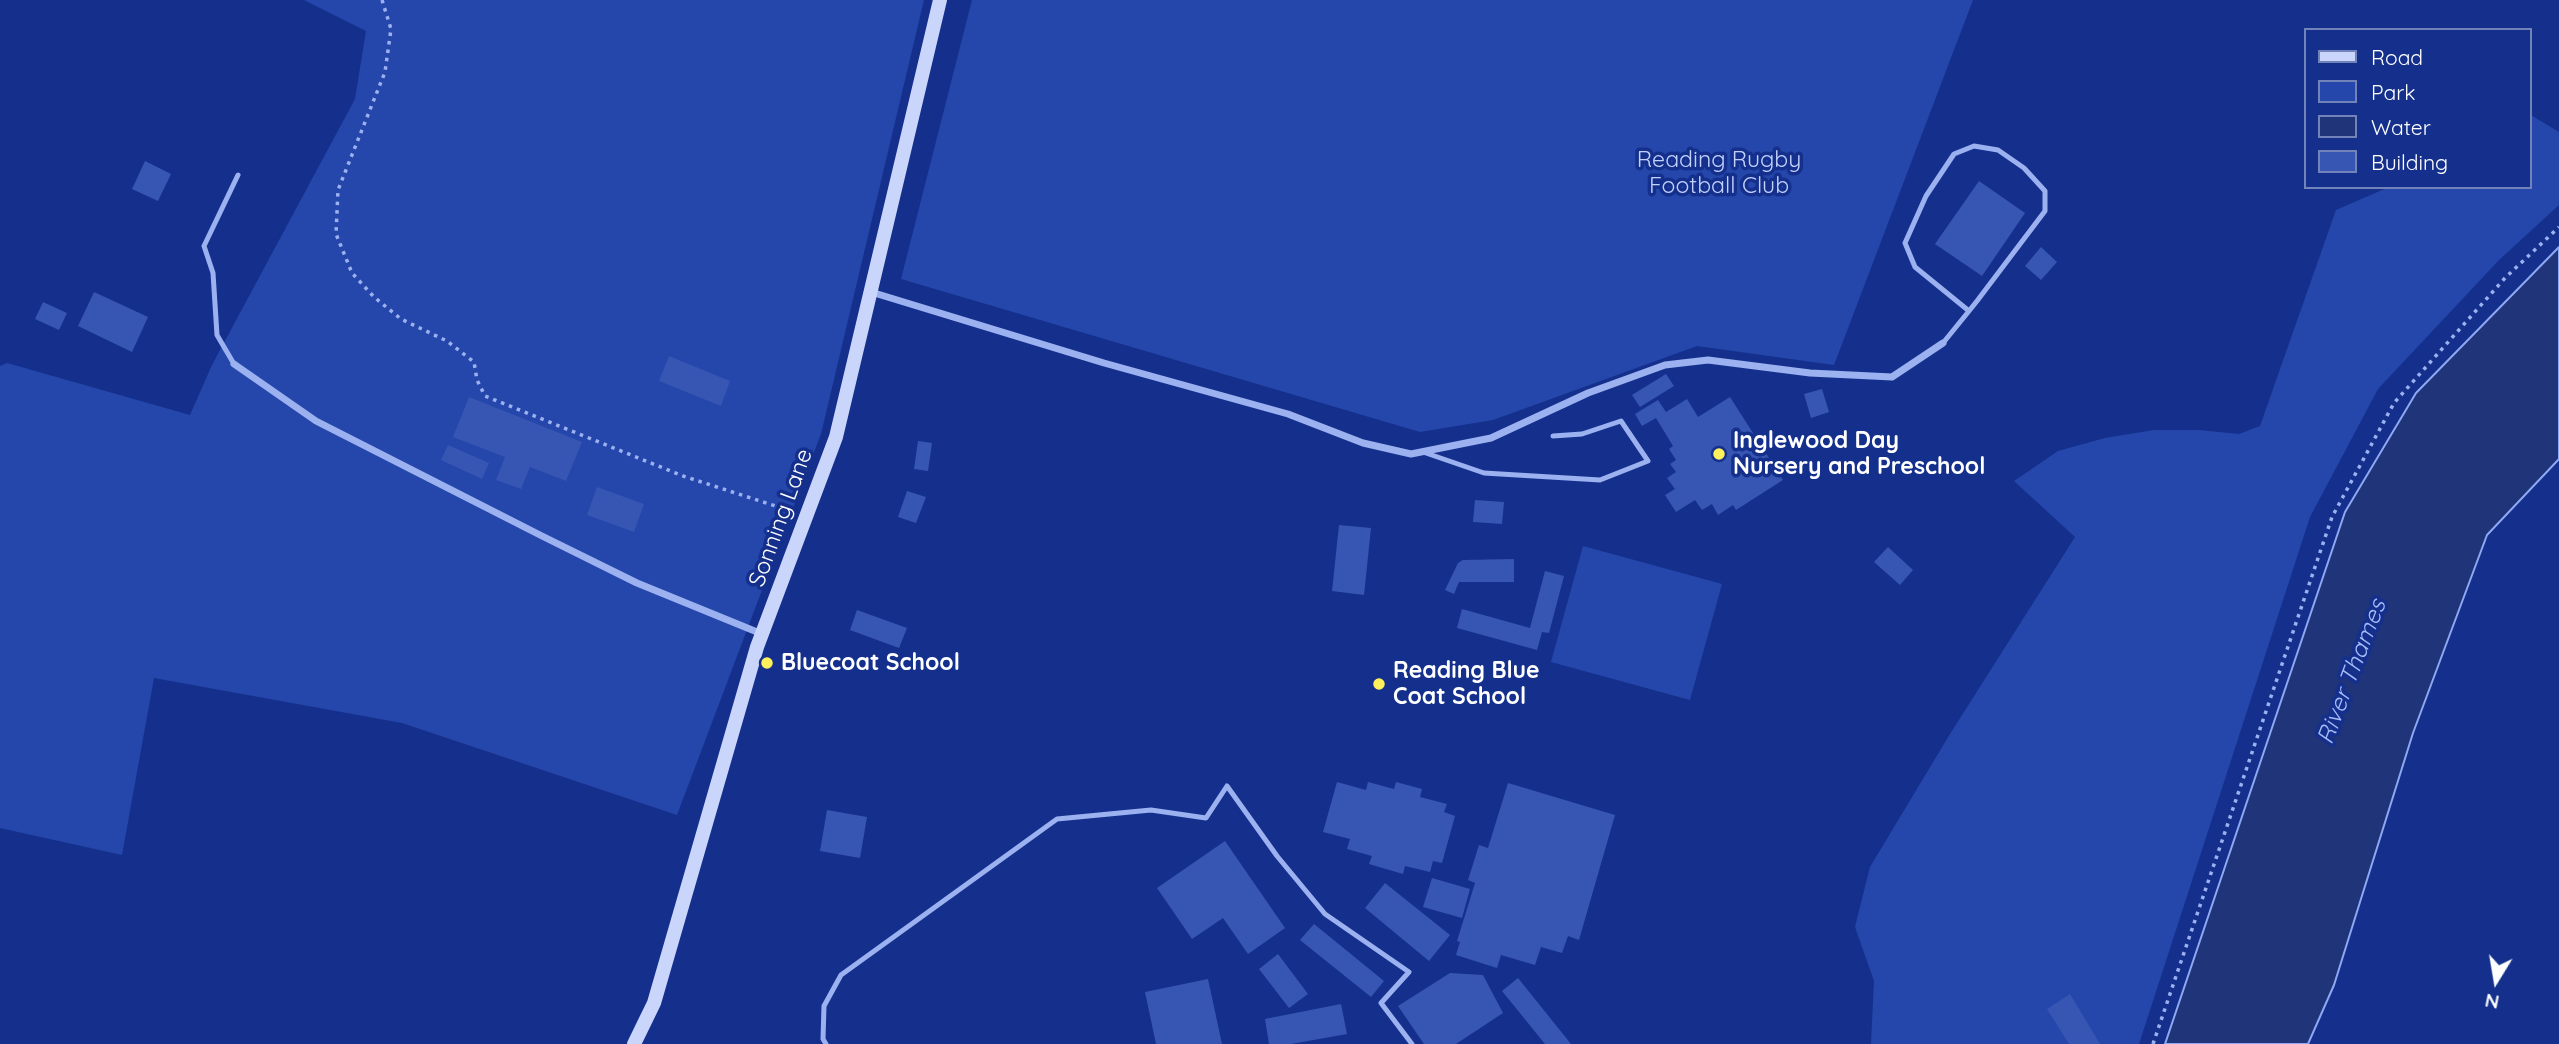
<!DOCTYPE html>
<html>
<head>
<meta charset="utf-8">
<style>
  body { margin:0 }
  #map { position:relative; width:2559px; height:1044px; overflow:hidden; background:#14308c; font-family:Quicksand,sans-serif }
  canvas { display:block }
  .legend { position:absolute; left:2304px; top:28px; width:228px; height:161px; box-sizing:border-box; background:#14308c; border:2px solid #7283ba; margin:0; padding:9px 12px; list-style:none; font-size:21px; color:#fff }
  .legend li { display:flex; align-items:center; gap:14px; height:35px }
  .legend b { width:35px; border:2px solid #7283ba }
  .north { position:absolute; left:2461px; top:946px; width:70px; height:70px; -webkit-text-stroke:5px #14308c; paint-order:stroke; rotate:191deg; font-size:19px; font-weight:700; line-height:28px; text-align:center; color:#fff }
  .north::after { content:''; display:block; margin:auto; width:24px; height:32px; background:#fff; clip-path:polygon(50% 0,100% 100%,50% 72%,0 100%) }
</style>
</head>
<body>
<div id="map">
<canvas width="2559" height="1044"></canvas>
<ul class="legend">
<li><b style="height:9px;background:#cad5fb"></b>Road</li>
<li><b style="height:19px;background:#2547ab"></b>Park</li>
<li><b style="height:19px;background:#1f3479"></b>Water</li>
<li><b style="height:19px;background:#3756b3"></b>Building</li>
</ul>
<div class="north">N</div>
</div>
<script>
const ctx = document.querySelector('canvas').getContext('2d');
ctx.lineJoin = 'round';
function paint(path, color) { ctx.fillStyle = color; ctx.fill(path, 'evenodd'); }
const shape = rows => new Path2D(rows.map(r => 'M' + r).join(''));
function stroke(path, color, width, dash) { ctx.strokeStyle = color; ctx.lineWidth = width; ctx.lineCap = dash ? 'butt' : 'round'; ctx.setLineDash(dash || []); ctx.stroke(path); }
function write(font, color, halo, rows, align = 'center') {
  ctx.font = font + ' Quicksand,sans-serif'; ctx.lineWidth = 7; ctx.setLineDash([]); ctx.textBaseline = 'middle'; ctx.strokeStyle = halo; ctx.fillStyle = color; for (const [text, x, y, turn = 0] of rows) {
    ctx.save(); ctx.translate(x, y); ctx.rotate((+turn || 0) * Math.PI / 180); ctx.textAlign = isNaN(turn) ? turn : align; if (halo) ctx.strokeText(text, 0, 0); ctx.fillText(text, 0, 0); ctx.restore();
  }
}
paint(shape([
  [304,0,924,0,821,434,677,815,402,723,154,678,122,855,0,828,0,366,7,363,190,415,212,365,355,99,366,31],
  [972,0,1973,0,1834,365,1697,346,1493,420,1420,432,901,279],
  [2529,114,2559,132,2559,205,2499,260,2378,389,2310,517,2139,1044,1871,1044,1874,981,1855,927,1870,867,1950,734,2075,537,2014,481,2058,451,2105,438,2154,430,2199,430,2239,434,2260,426,2336,210,2389,187,2529,187],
  [1583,546,1722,584,1690,700,1551,662]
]), '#2547ab');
const water = shape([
  [2559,247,2559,459,2487,535,2413,733,2334,985,2308,1044,2165,1044,2345,512,2416,393,2559,247]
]);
paint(water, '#1f3479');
stroke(water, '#8ea8f3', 2);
paint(shape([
  [145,161,171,174,158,201,132,189],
  [1979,181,2025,213,1982,276,1935,244],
  [2041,247,2057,262,2041,280,2025,266],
  [94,292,148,317,132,352,78,326],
  [43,302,67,313,59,330,35,319],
  [669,356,730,381,721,406,659,381],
  [1666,374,1674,386,1640,407,1632,395],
  [1822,389,1829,412,1811,418,1804,394],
  [469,397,582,442,566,481,530,467,521,489,496,480,505,457,453,437],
  [1730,397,1783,480,1736,510,1733,505,1718,515,1712,504,1702,510,1695,500,1676,512,1665,495,1675,489,1667,478,1676,472,1670,464,1676,460,1669,449,1673,446,1656,418,1642,426,1635,414,1658,400,1666,412,1687,399,1698,417],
  [918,441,932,443,928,471,914,469],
  [448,445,489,463,482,479,441,460],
  [597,487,644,504,634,532,587,515],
  [907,491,926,497,916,523,898,517],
  [1475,500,1504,502,1502,524,1473,522],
  [1339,525,1371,528,1364,595,1332,591],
  [1888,547,1913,570,1900,585,1874,562],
  [1514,559,1514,582,1459,582,1454,594,1445,590,1458,563,1463,560],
  [1545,571,1564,576,1549,633,1542,632,1537,650,1457,628,1462,609,1530,628],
  [857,610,907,628,899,648,850,630],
  [1337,782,1366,790,1368,782,1394,789,1396,782,1422,789,1420,797,1447,804,1444,812,1455,816,1442,863,1433,861,1430,872,1405,866,1403,874,1369,864,1372,856,1347,849,1350,839,1323,832],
  [1508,783,1615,815,1579,940,1568,936,1562,953,1541,947,1535,965,1501,955,1497,968,1456,955,1460,942,1457,941,1475,883,1468,880,1479,845,1488,848],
  [827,810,867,817,860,858,820,851],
  [1225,841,1285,928,1248,954,1223,918,1192,939,1157,888],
  [1432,878,1470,889,1462,918,1423,907],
  [1385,883,1450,935,1429,961,1365,908],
  [1314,924,1384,981,1371,997,1300,940],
  [1278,954,1308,994,1289,1008,1259,969],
  [1450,973,1483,975,1503,1013,1456,1044,1424,1044,1398,1006],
  [1518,978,1571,1044,1545,1044,1502,991],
  [1208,979,1222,1044,1156,1044,1145,992],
  [2070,994,2100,1044,2069,1044,2047,1009],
  [1341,1004,1347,1034,1291,1044,1269,1044,1265,1019]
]), '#3756b3');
stroke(shape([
  [382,0,391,29,385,72,338,190,336,234,352,273,374,297,401,319,447,341,474,362,477,380,485,396,683,476,791,511],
  [2153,1044,2332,517,2394,403,2505,278,2559,227]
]), '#9cb1f0', 3.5, [3.5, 5]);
stroke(shape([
  [1943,343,1969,311,1977,301,2045,211,2045,191,2024,168,1998,150,1974,146,1954,154,1926,196,1905,243,1915,267,1969,311],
  [234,364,217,335,213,273,204,246,238,175],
  [1423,452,1484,473,1600,480,1648,461,1621,421,1582,434,1553,436],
  [826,1044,823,1039,824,1006,841,975,1057,819,1151,810,1206,818,1227,786,1277,856,1325,914,1409,972,1381,1003,1412,1044]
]), '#9cb1f0', 5);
stroke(shape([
  [871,292,1104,363,1288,414,1363,443,1411,454,1491,438,1588,393,1665,365,1708,360,1810,373,1892,377,1943,343],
  [234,364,316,421,542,536,637,583,762,634]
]), '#9cb1f0', 7);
stroke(shape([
  [634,1044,654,1003,757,647,836,437,940,0]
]), '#cad5fb', 14);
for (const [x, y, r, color] of [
  [1719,454,7,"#fff15b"],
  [767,663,7,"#fff15b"],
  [1379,684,7,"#fff15b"]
]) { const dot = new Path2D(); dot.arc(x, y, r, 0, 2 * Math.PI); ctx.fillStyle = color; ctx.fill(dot); stroke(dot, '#14308c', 2.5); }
write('23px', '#c2d1fc', '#14308c', [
  ["Reading Rugby",1719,160],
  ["Football Club",1719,186]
]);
write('bold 23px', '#fff', '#14308c', [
  ["Inglewood Day",1733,441],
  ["Nursery and Preschool",1733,467],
  ["Bluecoat School",781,663],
  ["Reading Blue",1393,671],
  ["Coat School",1393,697]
], 'left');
write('23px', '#fff', '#14308c', [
  ["Sonning Lane",781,518,-70]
]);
write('italic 24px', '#a8bcf8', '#14308c', [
  ["River Thames",2352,672,-69]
]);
</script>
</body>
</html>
